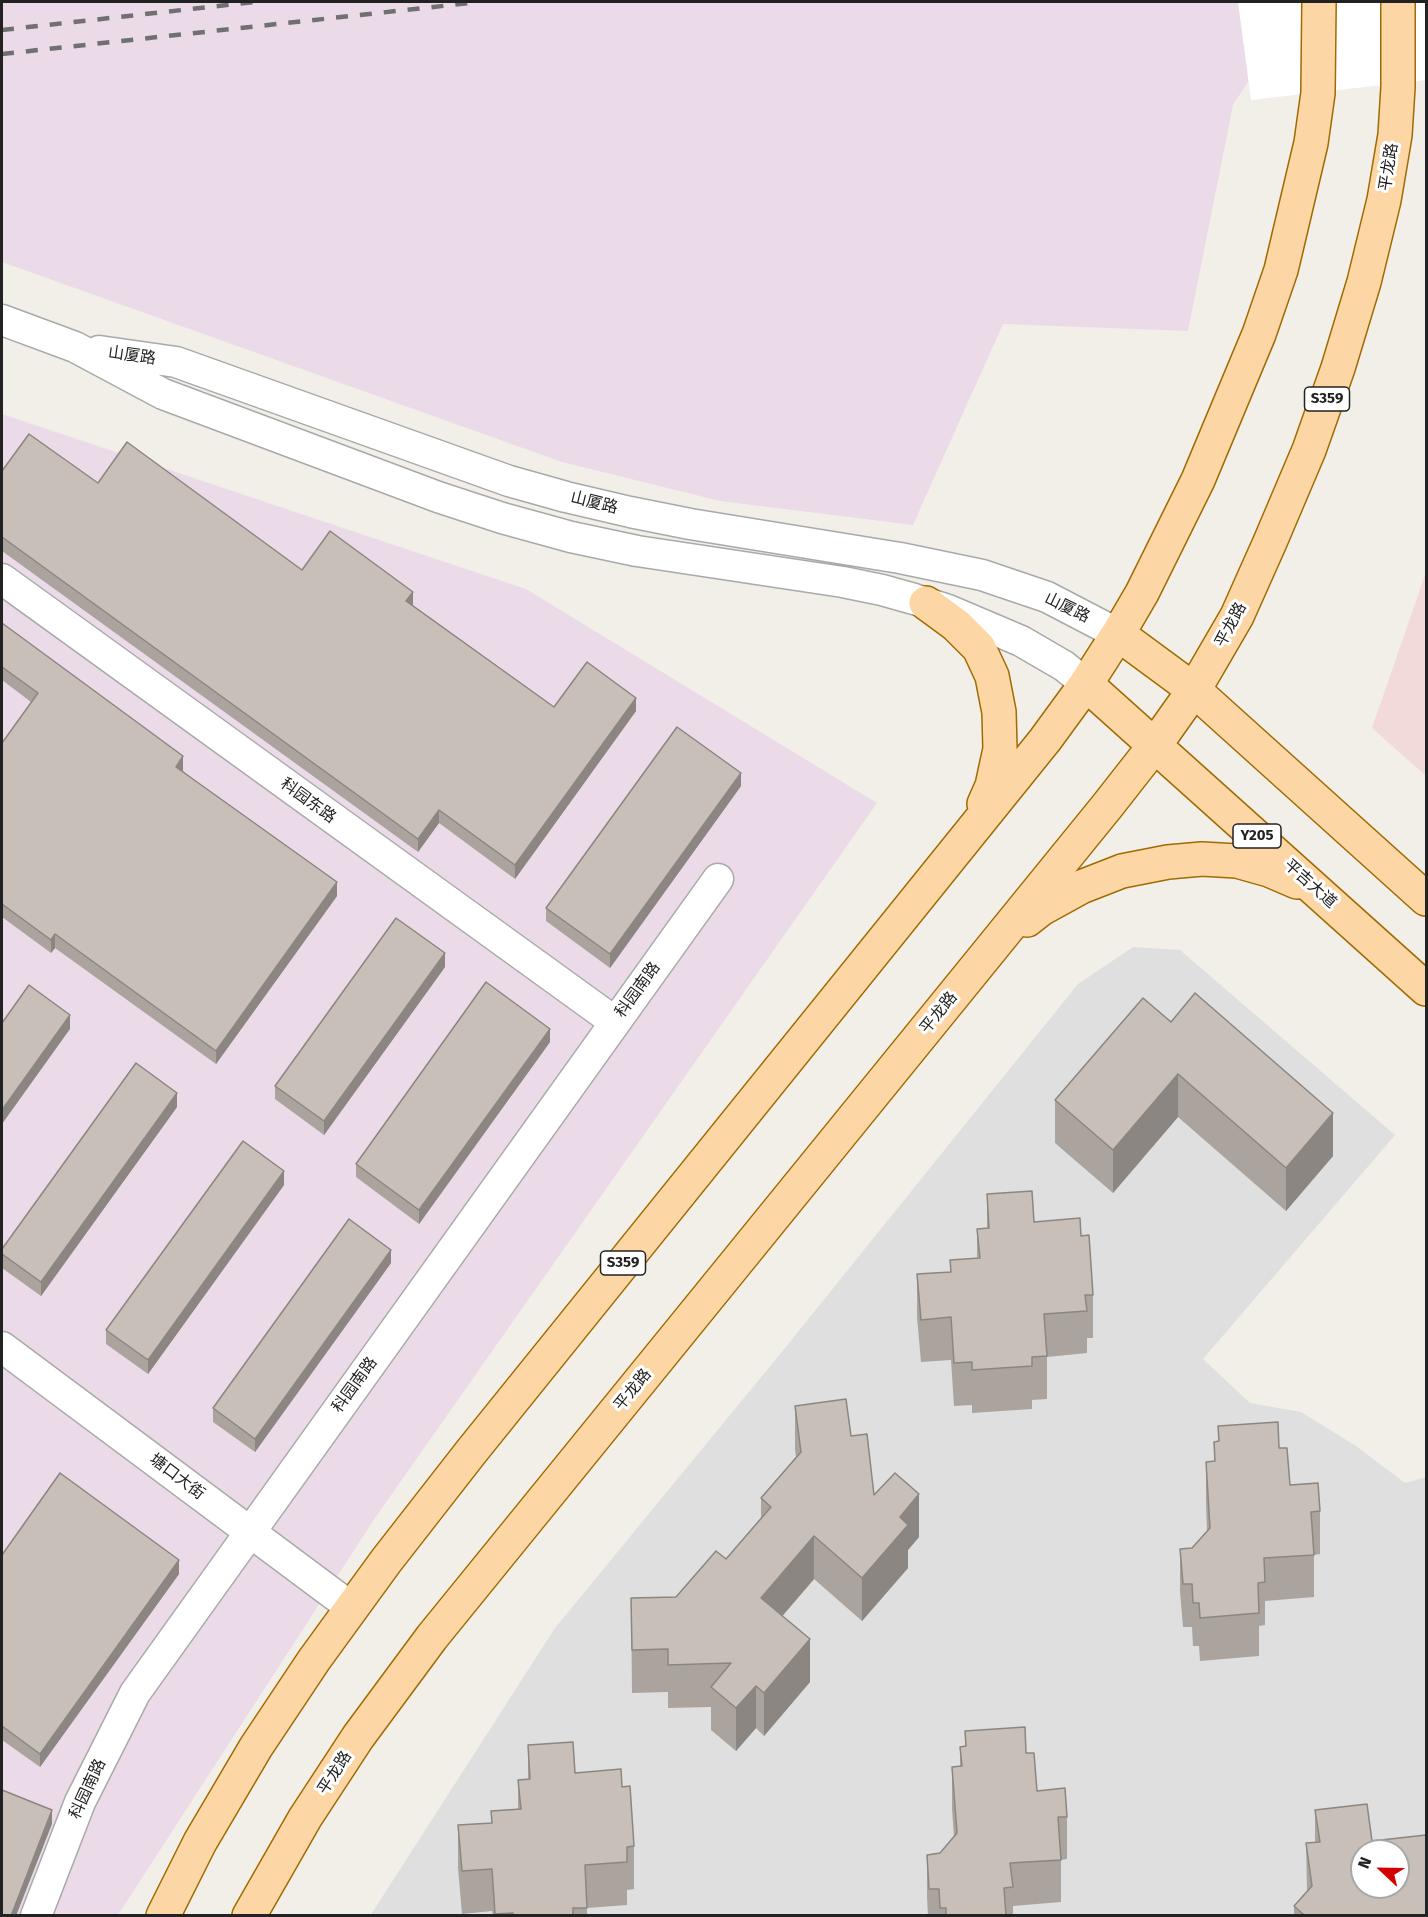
<!DOCTYPE html>
<html>
<head>
<meta charset="utf-8">
<style>
  body { margin:0 }
  #map { position:relative; width:1428px; height:1917px; overflow:hidden; background:#f2efe9; font-family:"Fira Sans",sans-serif }
  canvas { display:block }
  .frame { position:absolute; inset:0; border:3px solid #222; pointer-events:none }
  .north { position:absolute; left:1350px; top:1839px; width:60px; height:60px; box-sizing:border-box; background:#fff; border:2px solid #a7a7a7; border-radius:50%; rotate:292deg; font-size:16px; font-weight:700; line-height:24px; text-align:center; color:#222 }
  .north::after { content:''; display:block; margin:auto; width:21px; height:27px; background:#d40000; clip-path:polygon(50% 0,100% 100%,50% 72%,0 100%) }
</style>
</head>
<body>
<div id="map">
<canvas width="1428" height="1917"></canvas>
<div class="frame"></div>
<div class="north">N</div>
</div>
<script>
const ctx = document.querySelector('canvas').getContext('2d');
ctx.lineJoin = 'round';
function paint(path, color) { ctx.fillStyle = color; ctx.fill(path, 'evenodd'); }
const shape = rows => new Path2D(rows.map(r => 'M' + r).join(''));
function stroke(path, color, width, dash) { ctx.strokeStyle = color; ctx.lineWidth = width; ctx.lineCap = dash ? 'butt' : 'round'; ctx.setLineDash(dash || []); ctx.stroke(path); }
function write(font, color, halo, rows, align = 'center') {
  ctx.font = font + ' "Fira Sans","Noto Sans SC",sans-serif'; ctx.lineWidth = 6; ctx.setLineDash([]); ctx.textBaseline = 'middle'; ctx.strokeStyle = halo; ctx.fillStyle = color; for (const [text, x, y, turn = 0] of rows) {
    ctx.save(); ctx.translate(x, y); ctx.rotate((+turn || 0) * Math.PI / 180); ctx.textAlign = isNaN(turn) ? turn : align; if (halo) ctx.strokeText(text, 0, 0); ctx.fillText(text, 0, 0); ctx.restore();
  }
}
paint(shape([
  [1133,947,1180,950,1395,1135,1203,1359,1250,1403,1301,1412,1356,1446,1405,1483,1426,1477,1426,1915,370,1916,555,1628,785,1348,1078,984],
  [1362,1851,1398,1851,1398,1887,1362,1887]
]), '#e0dfdf');
paint(shape([
  [1426,572,1426,776,1372,728]
]), '#f2dad9');
paint(shape([
  [2,2,1426,2,1250,79,1233,105,1188,331,1003,324,913,525,720,501,562,462,2,262],
  [2,414,526,589,877,803,375,1518,118,1915,2,1916]
]), '#ebdbe8');
paint(shape([
  [1238,2,1426,2,1426,80,1251,100]
]), '#fff');
const street = shape([
  [2,320,75,347,163,394,438,497,502,518,571,537,637,551,843,582,882,590,914,599,948,610,1021,641,1064,666,1086,684],
  [99,351,176,362,509,481,566,497,630,512,690,524,900,558,982,575,1047,597,1118,634],
  [2,579,615,1022],
  [2,1347,352,1608],
  [36,1916,80,1802,135,1693,718,879]
]);
const primary = shape([
  [926,603,956,625,979,648,992,676,999,712,1000,749,992,786,984,804],
  [1118,634,1194,690,1426,899],
  [1086,684,1426,989],
  [1027,920,1041,909,1081,887,1122,871,1168,862,1202,859,1237,861,1269,870,1297,882],
  [163,1916,200,1842,256,1747,314,1660,386,1561,471,1452,1045,740,1086,684,1118,634,1142,593,1198,480,1259,334,1281,270,1311,143,1318,93,1319,2],
  [249,1916,305,1818,358,1737,432,1637,1108,805,1155,745,1194,690,1237,616,1270,542,1309,450,1338,368,1364,282,1384,200,1395,135,1398,87,1398,2]
]);
stroke(street, '#a9a9a9', 33);
stroke(primary, '#a06b00', 36);
stroke(street, '#fff', 30);
stroke(primary, '#fcd6a4', 33);
stroke(shape([
  [2,30,254,2],
  [2,54,479,2]
]), '#707070', 4.5, [12, 12]);
paint(shape([
  [2,471,98,483,302,570,413,605,554,707,636,711,515,879,439,823,418,852,2,551],
  [2,623,183,770,183,771,337,896,216,1064,55,948,51,953,2,917,2,743,31,702,2,680],
  [741,786,610,968,546,921,546,908],
  [445,967,324,1135,275,1099,275,1086],
  [1143,998,1333,1156,1286,1211,1178,1117,1113,1193,1055,1143,1055,1100],
  [550,1042,419,1224,356,1177,356,1164],
  [177,1107,41,1296,2,1268,2,1249],
  [284,1185,148,1374,106,1344,106,1330],
  [987,1194,1034,1222,1081,1236,1093,1295,1093,1338,1087,1338,1087,1353,1047,1357,1047,1399,1032,1400,1032,1409,972,1413,972,1405,954,1406,951,1360,921,1362,917,1317,917,1274,950,1272,950,1260,977,1258,977,1229,987,1228],
  [391,1263,255,1452,213,1422,213,1408],
  [795,1406,851,1436,874,1495,919,1537,908,1550,908,1568,862,1621,814,1579,782,1616,810,1682,764,1736,756,1728,736,1751,711,1730,711,1707,668,1708,668,1692,632,1693,631,1598,676,1597,726,1559,761,1518,761,1498,796,1457,795,1449],
  [1218,1426,1279,1448,1290,1485,1320,1511,1320,1554,1314,1555,1314,1597,1265,1601,1265,1625,1259,1626,1259,1656,1200,1661,1199,1646,1193,1646,1192,1627,1183,1627,1180,1592,1180,1549,1192,1548,1207,1531,1206,1504,1206,1462,1214,1461,1214,1442,1218,1441],
  [2,1555,179,1574,40,1767,2,1740],
  [965,1731,1026,1753,1037,1791,1067,1817,1067,1859,1061,1860,1061,1902,1013,1906,1013,1916,928,1916,927,1897,927,1855,940,1853,954,1837,952,1809,952,1767,960,1766,960,1747,965,1746],
  [528,1745,575,1773,622,1787,634,1846,634,1889,627,1890,627,1905,587,1908,587,1916,493,1916,492,1911,462,1914,458,1868,458,1825,491,1823,491,1811,518,1809,518,1780,528,1779],
  [1315,1810,1372,1841,1426,1916,1294,1916,1294,1906,1307,1891,1306,1843,1315,1842]
]), '#aba49e');
paint(shape([
  [413,592,413,605,406,615,406,601],
  [636,698,636,711,515,879,515,865],
  [183,756,183,770,176,780,176,767],
  [741,773,741,786,610,968,610,954],
  [439,810,439,823,418,852,418,839],
  [337,882,337,896,216,1064,216,1051],
  [55,934,55,948,51,953,51,940],
  [445,953,445,967,324,1135,324,1121],
  [70,1015,70,1029,2,1124,2,1110],
  [550,1029,550,1042,419,1224,419,1210],
  [1178,1074,1178,1117,1113,1193,1113,1150],
  [177,1093,177,1107,41,1296,41,1282],
  [1333,1113,1333,1156,1286,1211,1286,1168],
  [284,1171,284,1185,148,1374,148,1360],
  [391,1250,391,1263,255,1452,255,1439],
  [919,1494,919,1537,908,1550,908,1568,862,1621,862,1578,900,1517],
  [814,1536,814,1579,761,1641,761,1598],
  [179,1560,179,1574,40,1767,40,1754],
  [810,1639,810,1682,764,1736,764,1693],
  [756,1686,756,1728,736,1751,736,1708],
  [52,1810,52,1824,16,1916,11,1916]
]), '#8b8681');
const building = shape([
  [29,434,98,483,127,442,302,570,330,531,413,592,406,601,554,707,587,662,636,698,515,865,439,810,418,839,2,537,2,471,29,434],
  [2,623,183,756,176,767,337,882,216,1051,55,934,51,940,2,904,2,743,38,693,2,667,2,623],
  [677,727,741,773,610,954,546,908,677,727],
  [396,918,445,953,324,1121,275,1086,396,918],
  [486,982,550,1029,419,1210,356,1164,486,982],
  [29,985,70,1015,2,1110,2,1023,29,985],
  [1195,993,1333,1113,1286,1168,1178,1074,1113,1150,1055,1100,1143,998,1171,1022,1195,993],
  [136,1063,177,1093,41,1282,2,1254,2,1249,136,1063],
  [243,1141,284,1171,148,1360,106,1330,243,1141],
  [1032,1191,1034,1222,1080,1218,1081,1236,1089,1235,1093,1295,1085,1295,1087,1311,1044,1314,1047,1356,1032,1357,1032,1366,972,1370,972,1362,954,1363,951,1317,921,1320,917,1274,951,1272,950,1260,980,1258,977,1229,989,1228,987,1194,1032,1191],
  [349,1219,391,1250,255,1439,213,1408,349,1219],
  [846,1399,851,1436,867,1434,874,1495,895,1473,919,1494,900,1517,908,1525,862,1578,814,1536,761,1598,810,1639,764,1693,756,1686,736,1708,711,1687,731,1663,668,1665,668,1649,632,1650,631,1598,676,1597,716,1551,726,1559,771,1507,761,1498,801,1452,795,1406,846,1399],
  [1278,1422,1279,1448,1287,1448,1290,1485,1318,1483,1320,1511,1311,1512,1314,1555,1264,1558,1265,1582,1258,1583,1259,1613,1200,1618,1199,1603,1193,1603,1192,1584,1183,1584,1180,1549,1192,1548,1210,1528,1206,1462,1215,1461,1214,1442,1219,1441,1218,1426,1278,1422],
  [60,1473,179,1560,40,1754,2,1726,2,1555,60,1473],
  [1025,1727,1026,1753,1034,1753,1037,1791,1065,1788,1067,1817,1058,1817,1061,1860,1010,1863,1013,1887,1004,1888,1006,1916,946,1916,946,1908,940,1908,939,1889,929,1889,927,1855,940,1853,957,1833,952,1767,962,1766,960,1747,966,1746,965,1731,1025,1727],
  [573,1742,575,1773,621,1769,622,1787,630,1786,634,1846,627,1847,627,1862,585,1865,587,1908,573,1908,573,1916,513,1916,513,1913,495,1914,492,1869,462,1871,458,1825,492,1823,491,1811,521,1809,518,1780,530,1779,528,1745,573,1742],
  [2,1790,52,1810,11,1916,2,1916,2,1790],
  [1367,1804,1372,1841,1426,1835,1426,1916,1303,1916,1304,1915,1294,1906,1312,1886,1306,1843,1320,1842,1315,1810,1367,1804],
  [1362,1851,1398,1851,1398,1887,1362,1887,1362,1851]
]);
paint(building, '#c7bfb8');
stroke(building, '#8b8681', 1.5);
for (const [x, y, w] of [
  [1327,399,45],
  [1257,836,48],
  [623,1263,45]
]) { const box = new Path2D(); box.roundRect(x - w / 2, y - 12, w, 24, 4.5); ctx.fillStyle = '#fff'; ctx.fill(box); stroke(box, '#222', 1.5); }
write('bold 15px', '#222', null, [
  ["S359",1327,399],
  ["Y205",1257,836],
  ["S359",623,1263]
]);
write('16px', '#222', '#fff', [
  ["平龙路",1389,167,-81],
  ["山厦路",132,356,8],
  ["山厦路",594,503,14],
  ["山厦路",1067,608,26],
  ["平龙路",1231,625,-62],
  ["科园东路",308,801,36],
  ["平吉大道",1310,884,42],
  ["科园南路",638,990,-54],
  ["平龙路",939,1013,-51],
  ["科园南路",355,1385,-54],
  ["平龙路",633,1390,-51],
  ["塘口大街",177,1477,37],
  ["平龙路",335,1773,-57],
  ["科园南路",88,1789,-65]
]);
</script>
</body>
</html>
